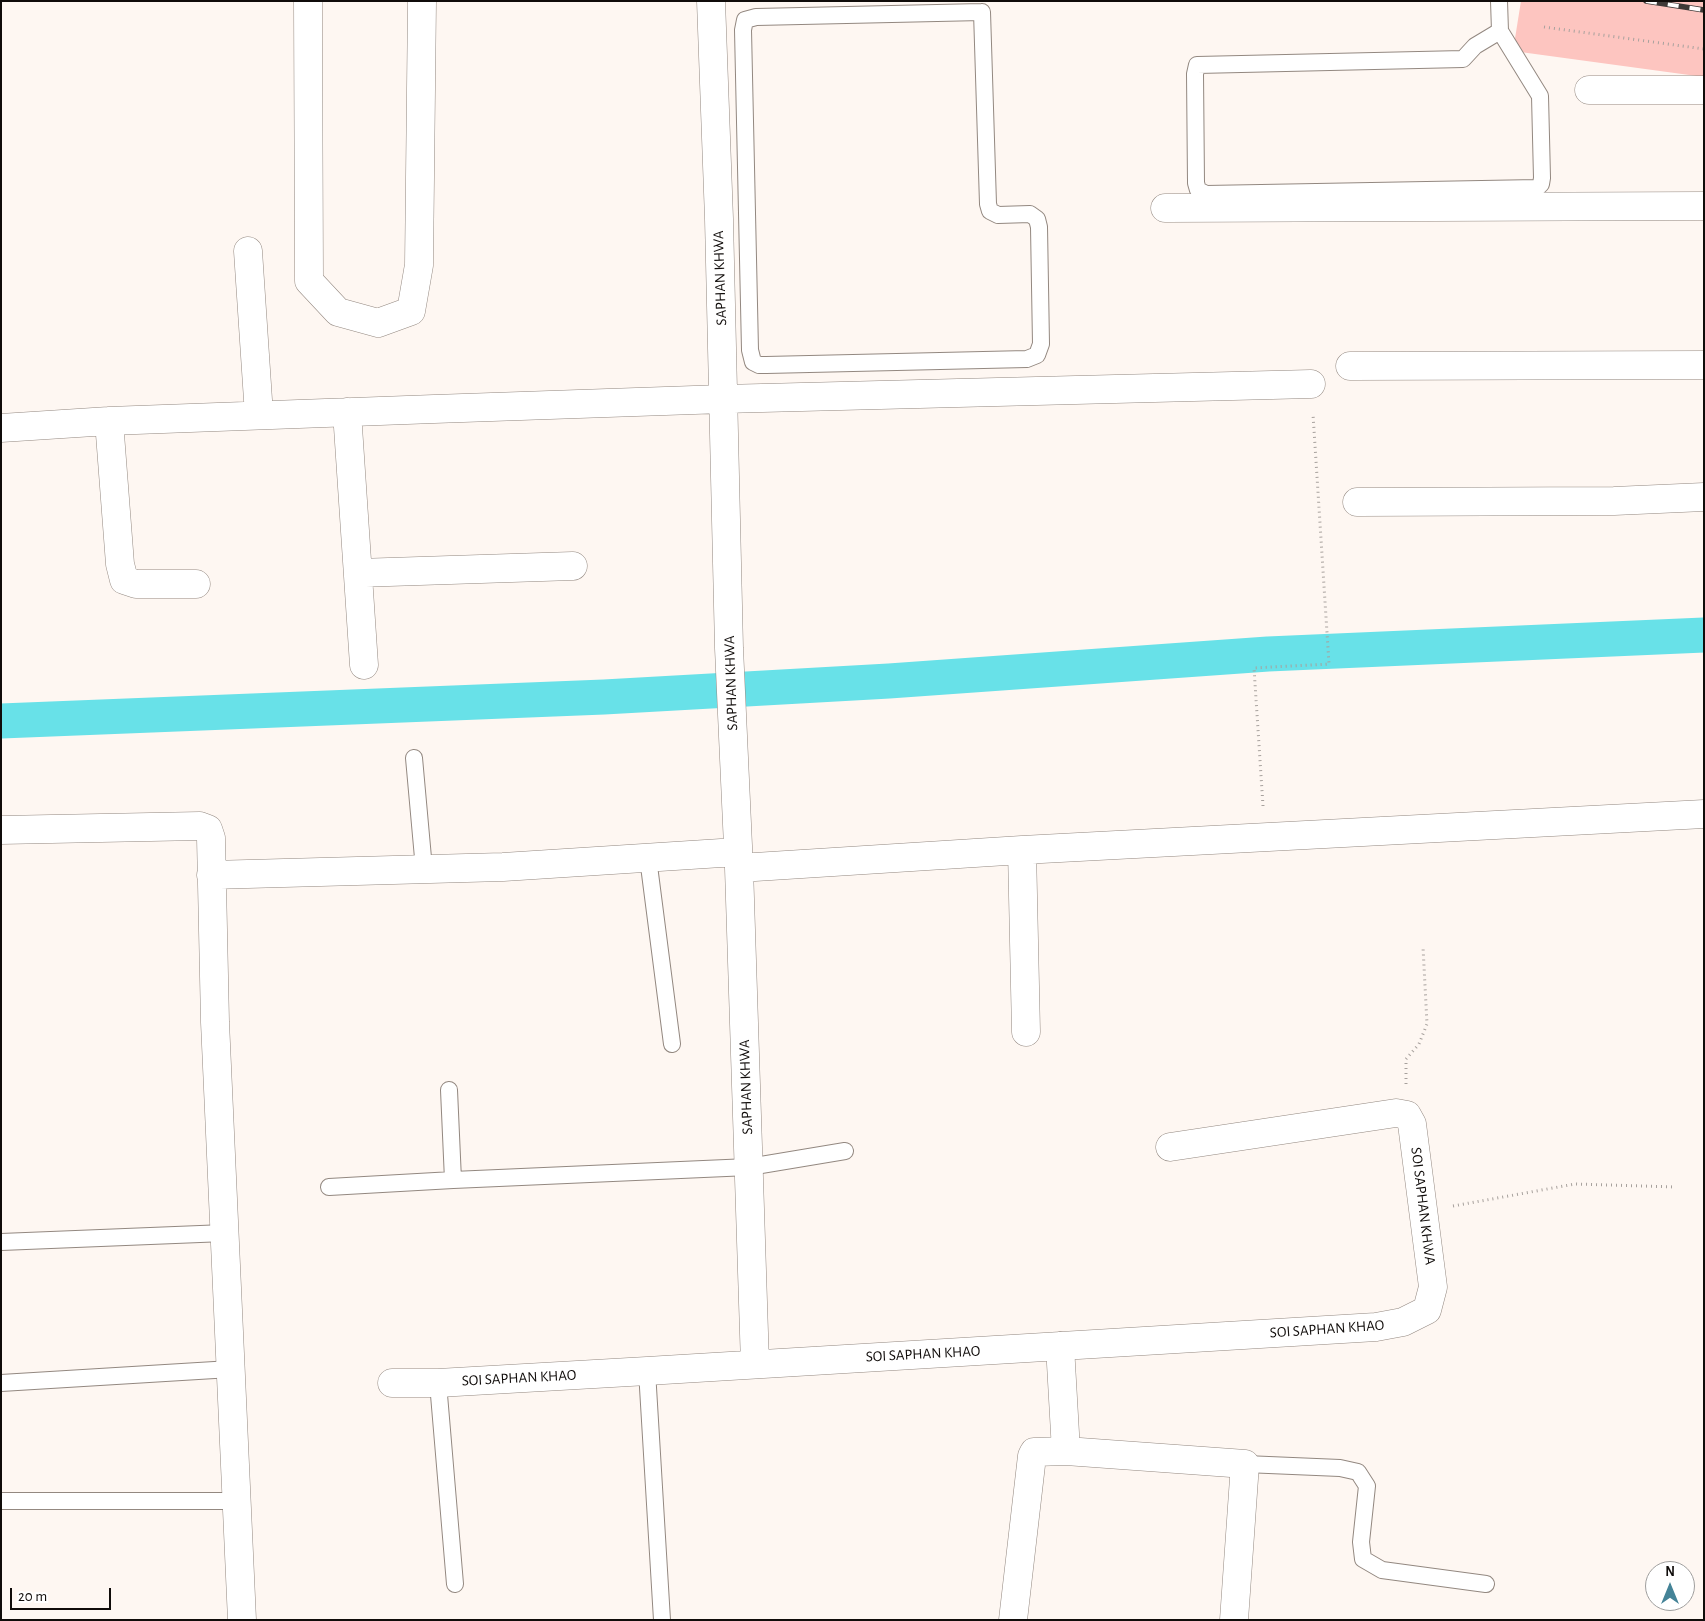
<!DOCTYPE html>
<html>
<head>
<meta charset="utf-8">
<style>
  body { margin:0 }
  #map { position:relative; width:1705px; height:1621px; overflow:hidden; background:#fef7f2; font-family:"Alegreya Sans",sans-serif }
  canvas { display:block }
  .frame { position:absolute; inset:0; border:2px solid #100c0a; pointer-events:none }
  .north { position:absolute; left:1645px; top:1561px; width:50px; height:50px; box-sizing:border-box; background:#fff; border:1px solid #9f9e9d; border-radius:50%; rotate:0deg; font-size:14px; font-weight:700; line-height:20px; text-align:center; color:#100c0a }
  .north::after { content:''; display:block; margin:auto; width:18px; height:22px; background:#448397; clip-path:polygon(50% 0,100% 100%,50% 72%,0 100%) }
  .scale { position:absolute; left:10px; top:1588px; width:101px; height:22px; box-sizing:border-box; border:2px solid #100c0a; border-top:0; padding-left:6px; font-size:15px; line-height:18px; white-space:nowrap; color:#100c0a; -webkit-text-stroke:4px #fff; paint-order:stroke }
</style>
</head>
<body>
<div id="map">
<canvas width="1705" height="1621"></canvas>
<div class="frame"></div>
<div class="north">N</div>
<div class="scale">20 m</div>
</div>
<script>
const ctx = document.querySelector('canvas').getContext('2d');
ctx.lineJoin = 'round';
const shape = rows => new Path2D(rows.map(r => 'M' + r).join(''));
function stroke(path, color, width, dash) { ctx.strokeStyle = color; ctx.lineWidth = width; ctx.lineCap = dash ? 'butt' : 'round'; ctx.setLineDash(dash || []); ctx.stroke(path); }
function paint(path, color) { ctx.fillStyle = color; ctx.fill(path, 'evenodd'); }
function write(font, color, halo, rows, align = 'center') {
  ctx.font = font + ' "Alegreya Sans",sans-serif'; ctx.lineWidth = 4; ctx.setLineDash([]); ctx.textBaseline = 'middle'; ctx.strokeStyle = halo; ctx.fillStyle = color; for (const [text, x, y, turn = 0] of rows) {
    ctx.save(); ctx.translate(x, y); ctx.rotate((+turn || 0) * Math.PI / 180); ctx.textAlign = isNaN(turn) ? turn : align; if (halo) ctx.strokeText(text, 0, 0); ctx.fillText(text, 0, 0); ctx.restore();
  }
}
stroke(shape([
  [1,721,604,697,889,681,1268,654,1704,635]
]), '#68e1e8', 35);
paint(shape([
  [1521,1,1704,1,1704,77,1513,51]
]), '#fdc5c0');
const service = shape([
  [1499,1,1500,31,1540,96,1542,178,1541,184,1537,188,1206,194,1198,190,1196,183,1195,74,1197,65,1463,59,1475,46,1500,31],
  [982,12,988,204,990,211,998,215,1030,214,1037,219,1039,227,1041,344,1037,355,1027,359,766,365,759,365,753,362,750,350,743,30,745,20,756,17,982,12],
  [414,758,424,869],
  [648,858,672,1044],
  [449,1090,453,1180],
  [329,1187,453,1180,749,1167,845,1151],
  [1,1242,225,1233],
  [647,1371,662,1620],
  [1,1383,231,1369],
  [438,1383,455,1584],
  [1245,1464,1340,1468,1358,1472,1367,1486,1361,1542,1363,1559,1382,1570,1486,1584],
  [1,1501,237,1501]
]);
const minor = shape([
  [308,1,309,281,338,312,378,323,411,311,419,265,422,1],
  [711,1,719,219,729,648,739,868,755,1364],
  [1589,90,1704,90],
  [1165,208,1704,206],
  [248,251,259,415],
  [1350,366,1704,365],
  [347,412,364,665],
  [109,421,120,564,124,580,136,584,196,584],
  [1,428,109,421,434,409,723,399,1311,384],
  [1357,502,1614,501,1704,497],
  [358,573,573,566],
  [1,830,200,826,208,829,211,838,215,1022,242,1620],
  [1022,850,1026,1032],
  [739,868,1022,850,1704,814],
  [211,875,503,867,737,852],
  [392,1383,438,1383,647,1371,1376,1327,1403,1322,1427,1310,1433,1287,1412,1124,1407,1115,1396,1113,1170,1147],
  [1066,1451,1245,1464,1234,1620],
  [1013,1620,1032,1456,1034,1452,1066,1451,1060,1346]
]);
stroke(service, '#938880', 18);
stroke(minor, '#938880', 29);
stroke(shape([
  [1544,27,1704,49],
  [1263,806,1254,668,1329,664,1313,414],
  [1406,1084,1406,1059,1419,1044,1427,1024,1423,947],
  [1453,1206,1575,1184,1676,1187]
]), '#a7a19d', 3, [1, 4]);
stroke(service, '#fff', 16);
stroke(minor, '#fff', 28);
const rail = shape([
  [1646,1,1704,10]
]);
stroke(rail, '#3e3937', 5.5);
stroke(rail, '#fff', 4, [11]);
write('15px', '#100c0a', '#fff', [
  ["SAPHAN KHWA",720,278,-92],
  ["SAPHAN KHWA",731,683,-92],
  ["SAPHAN KHWA",746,1087,-92],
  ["SOI SAPHAN KHWA",1423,1206,83],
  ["SOI SAPHAN KHAO",1327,1329,-4],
  ["SOI SAPHAN KHAO",923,1354,-3],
  ["SOI SAPHAN KHAO",519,1378,-3]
]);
</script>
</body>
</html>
